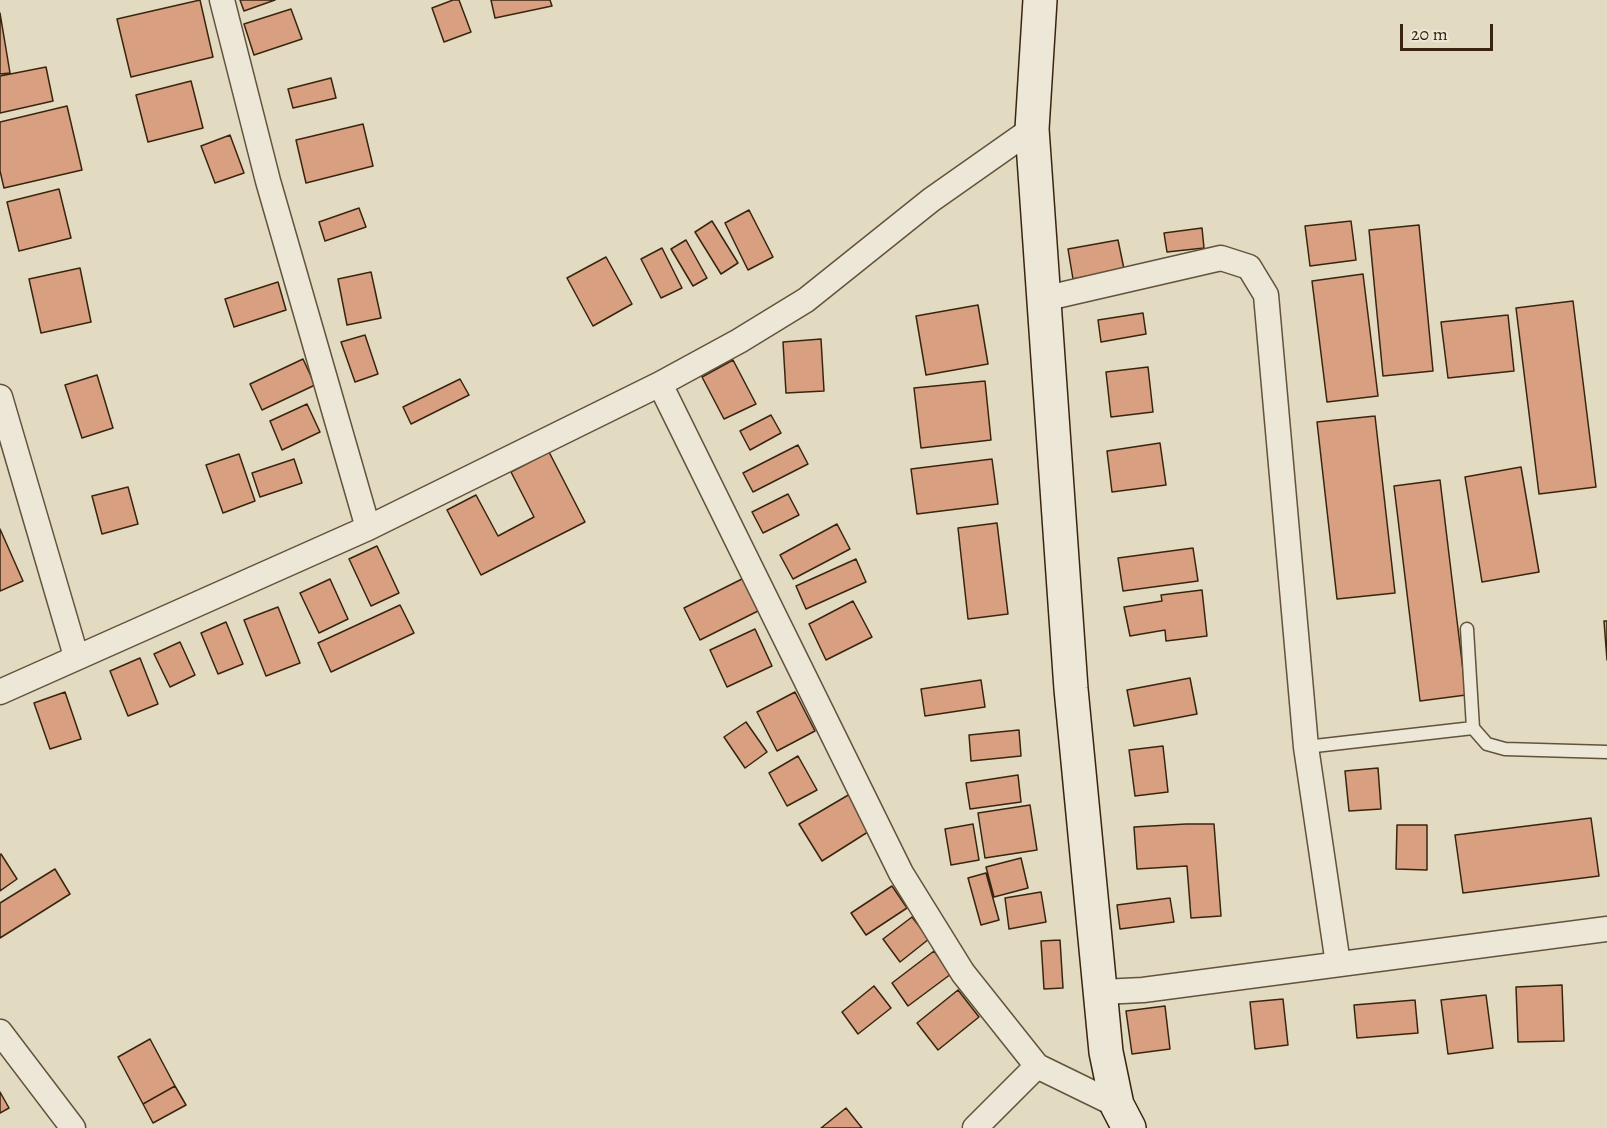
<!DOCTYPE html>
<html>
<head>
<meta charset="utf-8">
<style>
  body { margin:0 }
  #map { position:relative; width:1607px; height:1128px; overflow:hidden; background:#e2dac1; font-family:Alegreya,serif }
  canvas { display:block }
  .scale { position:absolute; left:1400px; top:24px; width:93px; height:27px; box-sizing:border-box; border:3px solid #39250f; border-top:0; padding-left:8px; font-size:18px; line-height:21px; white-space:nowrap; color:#39250f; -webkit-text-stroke:4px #ece7d7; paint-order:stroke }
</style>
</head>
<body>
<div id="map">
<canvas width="1607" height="1128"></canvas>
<div class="scale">20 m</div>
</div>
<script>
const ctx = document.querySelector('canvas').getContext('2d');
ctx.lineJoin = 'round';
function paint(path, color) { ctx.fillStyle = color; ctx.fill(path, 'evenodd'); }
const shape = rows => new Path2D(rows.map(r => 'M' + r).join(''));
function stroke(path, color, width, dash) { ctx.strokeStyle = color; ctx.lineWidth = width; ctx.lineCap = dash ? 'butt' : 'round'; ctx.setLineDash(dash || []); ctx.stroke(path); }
const building = shape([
  [200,0,213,57,131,77,117,19,200,0],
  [240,0,275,0,244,11,240,0],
  [453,0,459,0,471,32,444,42,432,8,453,0],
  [491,0,550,0,552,6,495,18,491,0],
  [291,9,302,39,254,55,244,24,291,9],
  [0,13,10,73,0,74,0,13],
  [46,67,53,101,0,113,0,76,46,67],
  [331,78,336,98,293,108,288,89,331,78],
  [191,81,203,128,148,142,136,95,191,81],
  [67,106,82,170,4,188,0,171,0,122,67,106],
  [363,124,373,166,306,183,296,140,363,124],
  [230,135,244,173,215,183,201,146,230,135],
  [59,189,71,238,19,251,7,202,59,189],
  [359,208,366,227,325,241,319,222,359,208],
  [749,210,773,257,748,270,725,223,749,210],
  [712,221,738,263,721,274,695,232,712,221],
  [1351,221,1356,260,1310,266,1305,226,1351,221],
  [1419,225,1433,371,1383,376,1369,230,1419,225],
  [1202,228,1204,248,1167,252,1164,233,1202,228],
  [686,240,707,278,693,286,671,249,686,240],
  [1118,240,1124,269,1073,279,1068,249,1118,240],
  [662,248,682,288,661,298,641,259,662,248],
  [606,257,632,304,593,326,567,278,606,257],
  [80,268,91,322,41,333,29,279,80,268],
  [371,272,381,318,347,325,338,279,371,272],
  [1363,274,1378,396,1327,402,1312,281,1363,274],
  [278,282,286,310,234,327,225,299,278,282],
  [1573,301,1596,487,1539,494,1516,308,1573,301],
  [978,305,988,364,926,375,916,316,978,305],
  [1143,313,1146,334,1101,342,1098,320,1143,313],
  [1508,315,1514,371,1448,378,1441,322,1508,315],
  [365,335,378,374,355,382,341,342,365,335],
  [821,339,824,391,786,393,783,342,821,339],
  [303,359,315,385,262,410,250,384,303,359],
  [733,360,756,404,724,419,702,377,733,360],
  [1148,367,1153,412,1111,417,1106,372,1148,367],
  [97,375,113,428,82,438,65,385,97,375],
  [460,379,469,395,411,424,403,407,460,379],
  [985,381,991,440,921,448,914,388,985,381],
  [307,404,320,432,282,450,270,421,307,404],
  [771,415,781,433,750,450,740,431,771,415],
  [1375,416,1395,593,1337,599,1317,422,1375,416],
  [1160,443,1166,485,1112,492,1107,451,1160,443],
  [798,445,808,464,753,492,743,473,798,445],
  [549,452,585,522,481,575,447,510,476,495,498,536,534,517,511,472,549,452],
  [239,454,255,501,223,513,206,465,239,454],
  [294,459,302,483,260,497,252,473,294,459],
  [992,459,998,504,917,514,911,469,992,459],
  [1521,467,1539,572,1482,582,1465,477,1521,467],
  [1440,480,1466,695,1420,701,1394,486,1440,480],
  [128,487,138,524,102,534,92,496,128,487],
  [788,494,799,515,763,533,752,512,788,494],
  [997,523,1008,614,968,619,958,528,997,523],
  [837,524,850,549,793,579,780,555,837,524],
  [0,529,23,581,0,591,0,529],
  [377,546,399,593,371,606,349,559,377,546],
  [1193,548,1198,581,1123,591,1118,558,1193,548],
  [856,559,866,582,806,609,796,586,856,559],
  [750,575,766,607,700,640,684,608,750,575],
  [330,579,348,619,319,633,300,593,330,579],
  [1202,590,1207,636,1166,641,1165,630,1130,636,1124,607,1162,601,1161,595,1202,590],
  [853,601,872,637,826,660,809,624,853,601],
  [400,605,414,633,331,672,318,643,400,605],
  [278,607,300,663,266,676,244,620,278,607],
  [1604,621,1607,621,1607,660,1604,621],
  [226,622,243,664,218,674,201,633,226,622],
  [755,629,772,666,727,687,710,650,755,629],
  [180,642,195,675,170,687,154,654,180,642],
  [140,658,158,704,128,716,110,671,140,658],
  [1190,678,1197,714,1134,726,1127,690,1190,678],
  [981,680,985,707,925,716,921,689,981,680],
  [65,692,81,739,50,749,34,703,65,692],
  [795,692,815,731,777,751,757,712,795,692],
  [746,722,767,752,745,768,724,737,746,722],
  [1019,730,1021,756,971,761,969,735,1019,730],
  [1163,746,1168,792,1135,796,1129,750,1163,746],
  [798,756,817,790,787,806,769,773,798,756],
  [1378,768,1381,809,1349,811,1345,771,1378,768],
  [1018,775,1021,802,970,809,966,783,1018,775],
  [850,794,871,830,822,861,799,824,850,794],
  [1030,805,1037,850,985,858,978,813,1030,805],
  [1591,818,1599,876,1463,893,1455,835,1591,818],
  [973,824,979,860,951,865,945,829,973,824],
  [1186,824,1214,824,1221,916,1191,918,1187,866,1137,869,1134,827,1186,824],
  [1397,825,1427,825,1427,870,1396,869,1397,825],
  [1,854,17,879,0,891,0,855,1,854],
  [1021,858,1028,888,994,897,986,867,1021,858],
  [55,869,70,894,0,938,0,903,55,869],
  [986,873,999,920,981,925,968,878,986,873],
  [892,886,907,908,866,935,851,913,892,886],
  [1041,892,1046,922,1009,929,1005,898,1041,892],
  [1170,898,1174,922,1120,929,1117,905,1170,898],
  [912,917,929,939,900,962,883,939,912,917],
  [1060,940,1063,988,1044,989,1041,941,1060,940],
  [934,951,951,974,908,1006,892,983,934,951],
  [1562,985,1564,1041,1518,1042,1516,987,1562,985],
  [874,986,891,1008,858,1034,842,1012,874,986],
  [958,990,979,1017,938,1050,917,1023,958,990],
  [1486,995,1493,1048,1448,1054,1441,1000,1486,995],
  [1283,999,1288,1045,1255,1049,1250,1002,1283,999],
  [1415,1000,1418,1033,1357,1038,1354,1005,1415,1000],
  [1165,1006,1170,1049,1132,1054,1126,1011,1165,1006],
  [150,1039,175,1086,143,1104,118,1057,150,1039],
  [175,1086,186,1105,153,1123,143,1104,175,1086],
  [0,1092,9,1108,0,1113,0,1092],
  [846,1108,862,1128,821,1128,846,1108]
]);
paint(building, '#d8a080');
stroke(building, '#39250f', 1.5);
const lane = shape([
  [1467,629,1473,728,1487,744,1505,749,1607,752],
  [1306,747,1473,728]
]);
const street = shape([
  [222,0,268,181,368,528],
  [1043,299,1221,258,1249,267,1266,295,1306,747,1338,964],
  [660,384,901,873,963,973,1037,1066,1117,1105],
  [0,397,76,656],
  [0,692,368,528,660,384,739,341,806,300,931,200,1032,129],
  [1102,992,1143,990,1607,929],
  [0,1032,73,1128],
  [975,1128,1037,1066]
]);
const secondary = shape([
  [1040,0,1032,129,1071,689,1106,1052,1117,1105,1129,1128]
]);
stroke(lane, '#63523c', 15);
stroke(street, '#63523c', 27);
stroke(secondary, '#39250f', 36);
stroke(lane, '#ece7d7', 12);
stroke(street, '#ece7d7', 24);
stroke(secondary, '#ece7d7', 33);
</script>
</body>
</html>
